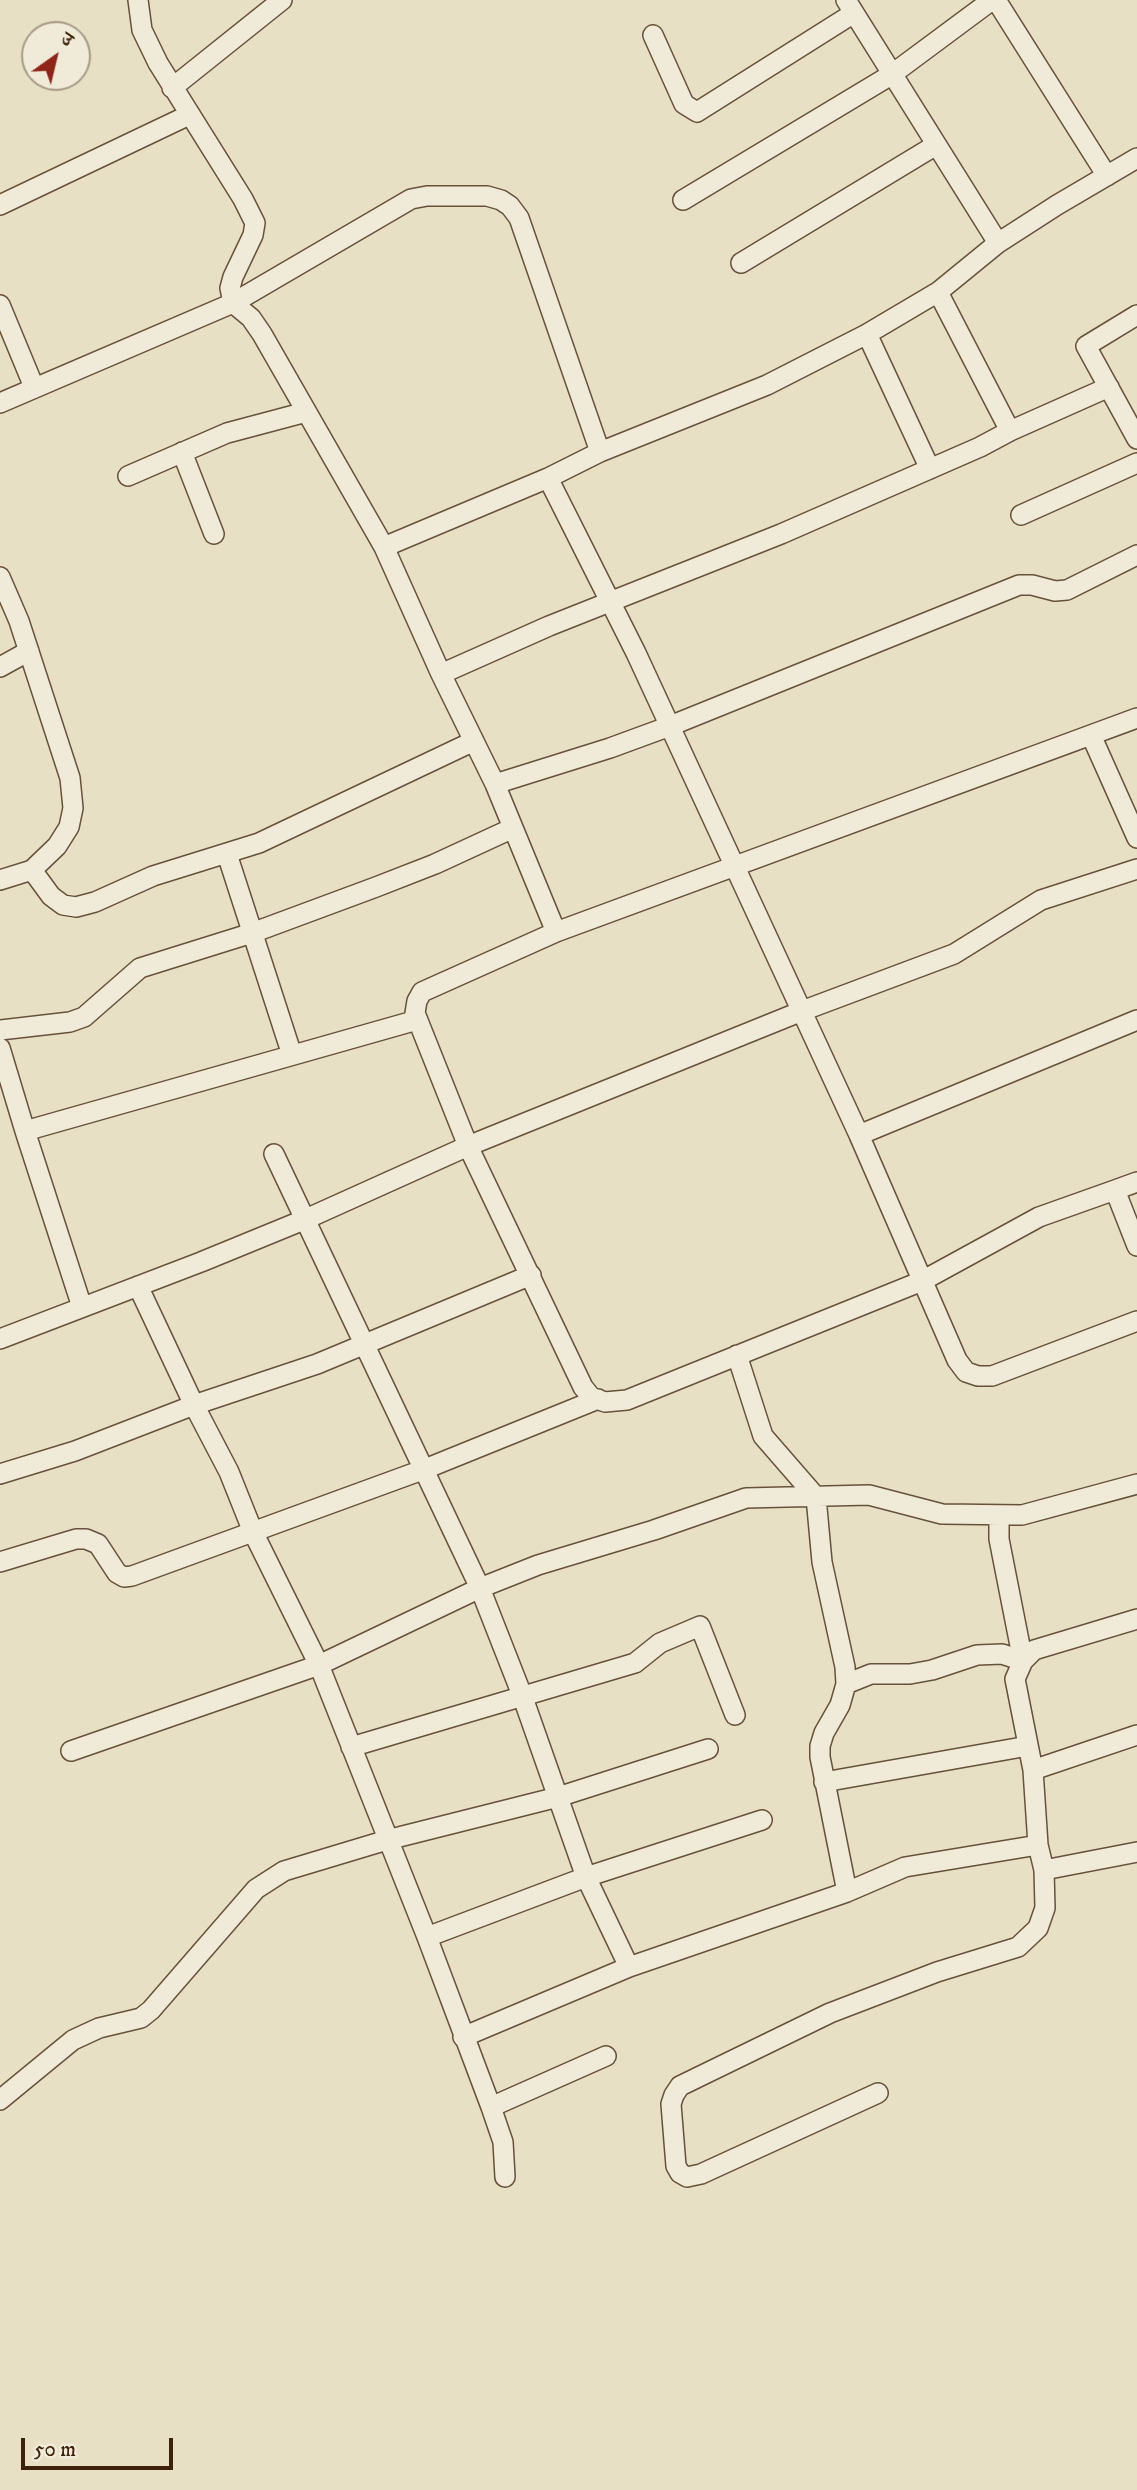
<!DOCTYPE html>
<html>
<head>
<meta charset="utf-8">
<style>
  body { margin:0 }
  #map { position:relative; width:1137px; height:2490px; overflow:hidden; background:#e8e0c5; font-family:"IM FELL DW Pica","Noto Serif Devanagari",serif }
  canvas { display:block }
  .north { position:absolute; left:21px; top:21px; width:70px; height:70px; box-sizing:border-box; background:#f0ebd9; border:2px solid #a89a87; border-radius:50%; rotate:34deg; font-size:19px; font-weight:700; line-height:28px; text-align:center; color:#3d210b }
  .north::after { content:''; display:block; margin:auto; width:24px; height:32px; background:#8f2418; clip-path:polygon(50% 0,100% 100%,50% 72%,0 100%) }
  .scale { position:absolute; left:21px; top:2438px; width:152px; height:32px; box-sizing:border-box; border:4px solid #3d210b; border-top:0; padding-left:9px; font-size:21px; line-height:24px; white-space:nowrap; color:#3d210b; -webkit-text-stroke:5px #f0ebd9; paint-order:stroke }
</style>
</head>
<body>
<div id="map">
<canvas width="1137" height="2490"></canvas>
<div class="north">उ</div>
<div class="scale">50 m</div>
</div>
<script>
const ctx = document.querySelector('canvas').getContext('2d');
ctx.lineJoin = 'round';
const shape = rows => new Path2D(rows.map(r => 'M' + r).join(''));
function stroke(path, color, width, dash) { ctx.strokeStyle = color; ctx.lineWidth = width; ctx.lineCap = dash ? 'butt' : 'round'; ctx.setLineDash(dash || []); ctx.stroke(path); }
const street = shape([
  [138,0,142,30,158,63,243,199,255,223,253,235,233,277,230,288,233,303,411,199,427,196,487,196,501,200,510,206,519,218,600,452],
  [846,0,998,243],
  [996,0,1107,176],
  [653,35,684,104,697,112,854,13],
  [172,88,282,0],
  [683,200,891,75,992,0],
  [0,205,189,115],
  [741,263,936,145],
  [938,292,1010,431],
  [0,305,34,387],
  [1137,315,1086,346,1137,439],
  [867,334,930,469],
  [0,403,233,303,251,318,262,334,384,547,441,674,495,784,610,748,670,726,1019,585,1032,585,1055,591,1067,590,1137,555],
  [182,452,214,534],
  [128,476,227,433,306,412],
  [548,478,636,653,859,1135,957,1360,966,1372,978,1376,992,1376,1137,1321],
  [1021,515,1137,463],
  [384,547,548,478,600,452,767,385,867,334,938,292,998,243,1057,205,1137,158],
  [0,577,19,621,70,778,73,808,69,827,57,846,32,870,0,880],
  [0,667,29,651],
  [441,674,549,626,781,534,980,447,1010,431,1109,387],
  [1091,735,1137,838],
  [495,784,556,932],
  [227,854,292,1055],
  [32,870,51,896,63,905,76,907,95,902,153,876,259,843,474,741],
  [0,1030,70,1022,84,1017,140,968,252,933,376,887,435,864,513,828],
  [0,1048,25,1131,417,1020],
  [25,1131,82,1307],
  [859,1135,1137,1020],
  [274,1154,480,1588,522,1695,586,1877,629,1967],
  [1137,1182,1115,1190,1137,1246],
  [1115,1190,1039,1217,922,1281,627,1400,605,1402,591,1397,583,1387,468,1146,415,1013,417,1001,422,992,556,932,1137,718],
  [138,1286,194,1405,229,1472,253,1532,319,1665,427,1937,491,2107,503,2142,505,2177],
  [0,1339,201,1262,306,1219,468,1146,802,1011,954,954,1041,900,1137,869],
  [737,1355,763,1436,816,1497,822,1562,845,1667,846,1684,840,1705,824,1733,820,1746,820,1757,847,1892],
  [0,1474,75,1451,194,1405,317,1364,531,1275],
  [999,1515,999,1539,1023,1661],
  [0,1562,76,1539,86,1539,98,1544,117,1573,124,1577,132,1576,425,1469,598,1399],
  [846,1684,871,1674,910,1674,932,1670,977,1655,1002,1654,1023,1661],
  [351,1747,635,1663,660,1643,700,1626,735,1715],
  [71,1751,319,1665,480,1588,538,1565,654,1530,746,1498,869,1495,942,1514,1022,1515,1137,1484],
  [1033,1770,1137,1735],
  [824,1782,1028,1746],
  [1044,1870,1137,1852],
  [427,1937,586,1877,762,1820],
  [463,2037,629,1967,847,1892,905,1867,1038,1845],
  [878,2093,701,2174,687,2177,680,2173,676,2166,671,2104,674,2095,680,2086,830,2013,937,1972,1018,1947,1038,1928,1045,1908,1044,1870,1038,1845,1033,1770,1015,1679,1023,1661,1034,1650,1137,1619],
  [0,2100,73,2040,99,2028,141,2018,151,2010,256,1889,284,1871,387,1840,558,1797,708,1749],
  [491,2107,606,2056]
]);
stroke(street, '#68513a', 22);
stroke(street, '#f0ebd9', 19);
</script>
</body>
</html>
